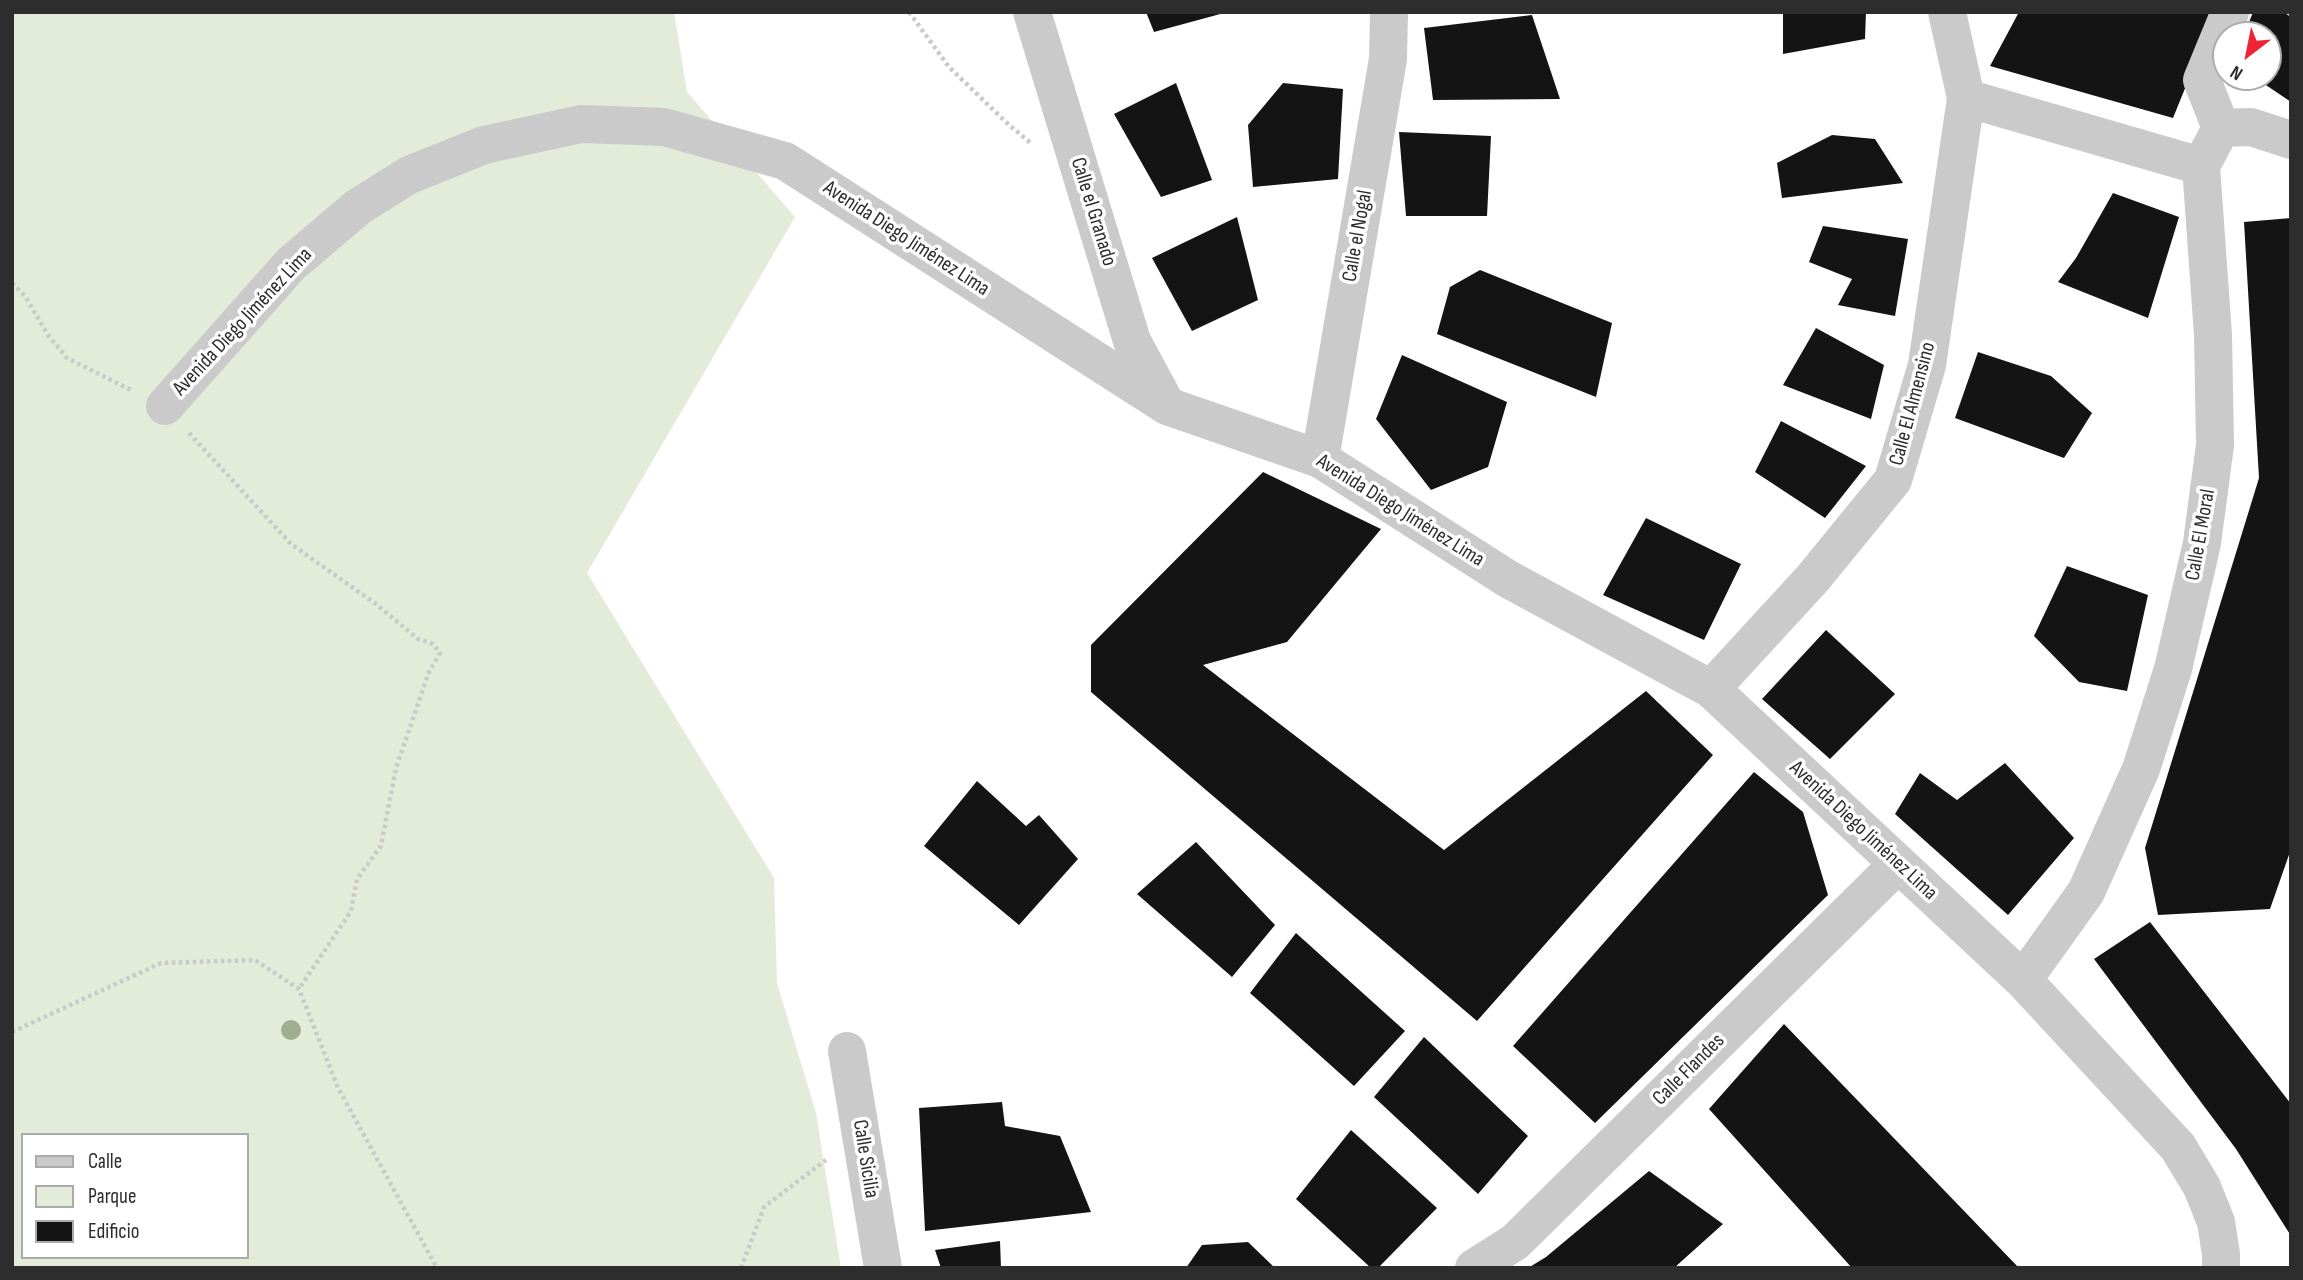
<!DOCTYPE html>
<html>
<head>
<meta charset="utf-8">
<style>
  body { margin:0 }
  #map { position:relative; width:2303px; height:1280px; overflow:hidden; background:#fff; font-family:"Sofia Sans Condensed",sans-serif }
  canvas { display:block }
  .frame { position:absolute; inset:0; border:14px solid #2d2d2d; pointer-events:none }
  .legend { position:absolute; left:21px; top:1133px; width:228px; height:126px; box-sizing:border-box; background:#fff; border:2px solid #ababab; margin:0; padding:9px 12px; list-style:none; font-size:21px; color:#2d2d2d }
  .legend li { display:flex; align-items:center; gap:14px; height:35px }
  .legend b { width:35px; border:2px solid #ababab }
  .north { position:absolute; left:2212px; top:21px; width:70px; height:70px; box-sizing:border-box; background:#fff; border:2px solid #ababab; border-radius:50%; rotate:212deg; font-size:19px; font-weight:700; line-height:28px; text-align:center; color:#2d2d2d }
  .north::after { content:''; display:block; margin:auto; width:24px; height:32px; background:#f02333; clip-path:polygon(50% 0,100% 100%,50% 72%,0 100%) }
</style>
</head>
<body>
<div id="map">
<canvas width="2303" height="1280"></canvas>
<div class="frame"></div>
<ul class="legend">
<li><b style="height:9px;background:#cacaca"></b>Calle</li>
<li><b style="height:19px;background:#e3ecd9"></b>Parque</li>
<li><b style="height:19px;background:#141414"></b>Edificio</li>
</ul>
<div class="north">N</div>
</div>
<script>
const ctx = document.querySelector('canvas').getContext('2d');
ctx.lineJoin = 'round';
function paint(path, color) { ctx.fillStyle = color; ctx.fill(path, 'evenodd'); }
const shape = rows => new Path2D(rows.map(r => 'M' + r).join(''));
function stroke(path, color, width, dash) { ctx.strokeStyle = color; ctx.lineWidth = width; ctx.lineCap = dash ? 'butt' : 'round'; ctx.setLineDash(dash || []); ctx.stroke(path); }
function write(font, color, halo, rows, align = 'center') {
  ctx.font = font + ' "Sofia Sans Condensed",sans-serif'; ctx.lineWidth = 7; ctx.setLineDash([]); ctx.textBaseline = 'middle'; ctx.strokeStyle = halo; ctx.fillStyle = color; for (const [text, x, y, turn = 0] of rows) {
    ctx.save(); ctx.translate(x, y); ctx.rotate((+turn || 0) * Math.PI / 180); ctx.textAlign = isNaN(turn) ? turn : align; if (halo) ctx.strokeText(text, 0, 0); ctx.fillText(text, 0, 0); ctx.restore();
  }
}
paint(shape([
  [12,12,674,12,687,92,795,217,587,573,774,878,777,983,816,1113,841,1268,12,1268],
  [23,1135,247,1135,247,1257,23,1257]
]), '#e3ecd9');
paint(shape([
  [1146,12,1224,12,1224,13,1154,32],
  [1783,12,1866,12,1865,39,1783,54],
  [2019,12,2216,12,2173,118,1990,66],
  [2253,12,2283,12,2291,17,2291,102,2254,77,2268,77,2268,35,2244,35],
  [1532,15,1560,99,1433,100,1424,28],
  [1176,83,1212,180,1161,197,1114,114],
  [1283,83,1343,89,1338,179,1253,187,1248,125],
  [1399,132,1491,136,1487,216,1406,216],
  [1832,135,1875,139,1903,183,1782,198,1777,163],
  [2113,193,2179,217,2148,318,2058,282,2076,258],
  [1237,217,1258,300,1192,331,1152,258],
  [2291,218,2291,849,2270,909,2158,915,2145,848,2259,478,2244,222],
  [1823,226,1908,239,1895,316,1838,305,1852,279,1809,262],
  [1480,270,1612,323,1596,397,1437,334,1450,287],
  [1816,328,1884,365,1871,419,1783,385],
  [1978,352,2051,376,2092,413,2064,458,1955,418],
  [1402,355,1507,402,1488,467,1431,490,1376,419],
  [1781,421,1866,466,1825,518,1755,472],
  [1263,472,1381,529,1287,642,1203,665,1444,850,1646,691,1713,755,1477,1021,1091,692,1091,645],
  [1646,518,1741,564,1704,640,1603,595],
  [2067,566,2148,595,2127,691,2079,682,2034,636],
  [1826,630,1895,694,1830,759,1762,699],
  [2005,763,2074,838,2008,915,1895,814,1920,773,1957,800],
  [1754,772,1803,812,1828,895,1595,1123,1513,1046],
  [977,781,1026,826,1039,815,1078,859,1019,925,924,846],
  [1196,842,1275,925,1232,977,1137,894],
  [2150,922,2291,1104,2291,1236,2236,1149,2094,959],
  [1296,933,1405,1031,1354,1086,1250,993],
  [1784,1024,2019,1268,1852,1268,1709,1109],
  [1424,1037,1528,1136,1478,1194,1374,1097],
  [1002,1102,1005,1126,1060,1136,1091,1212,925,1231,919,1108],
  [1351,1130,1437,1208,1378,1268,1371,1268,1296,1199],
  [1649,1171,1723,1224,1674,1268,1528,1268,1546,1257],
  [1000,1241,1001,1268,941,1268,935,1250],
  [1248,1242,1275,1268,1186,1268,1202,1245]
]), '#141414');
stroke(shape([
  [909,12,949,67,1009,125,1032,144],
  [12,283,25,296,48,335,67,358,133,391],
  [189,433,291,544,376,604,418,639,433,644,440,653,429,672,396,768,381,846,357,879,351,911,299,989],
  [12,1032,161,963,255,960,299,989,338,1088,437,1268],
  [741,1268,764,1207,826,1160]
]), '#cacaca', 4.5, [3.5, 3.5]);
stroke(shape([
  [1032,12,1132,341,1166,404],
  [1966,98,2201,166],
  [2221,128,2202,80,2230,12],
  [165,406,291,264,358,207,409,175,484,145,581,124,664,127,785,161,1167,406,1320,459,1508,579,1711,689,2023,980,2178,1147,2202,1187,2216,1222,2221,1254,2221,1268],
  [1320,459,1388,59,1389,12],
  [1711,689,1813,578,1893,480,1927,365,1966,98,1947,12],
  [2023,980,2086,892,2141,769,2173,669,2202,543,2215,445,2213,335,2201,166,2221,128,2251,127,2291,140],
  [847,1051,883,1268],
  [1474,1268,1515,1242,1898,864]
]), '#cacaca', 38);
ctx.fillStyle = '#9fae92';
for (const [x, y] of [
  [291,1030]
]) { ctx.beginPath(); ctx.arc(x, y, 10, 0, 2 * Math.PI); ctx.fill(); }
write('21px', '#2d2d2d', '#fff', [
  ["Calle el Granado",1093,212,73],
  ["Calle el Nogal",1358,236,-80],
  ["Avenida Diego Jiménez Lima",906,239,33],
  ["Avenida Diego Jiménez Lima",243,322,-47],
  ["Calle El Almensino",1913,404,-75],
  ["Avenida Diego Jiménez Lima",1400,511,32],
  ["Calle El Moral",2201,535,-80],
  ["Avenida Diego Jiménez Lima",1863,831,43],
  ["Calle Flandes",1689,1070,-45],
  ["Calle Sicilia",865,1159,81]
]);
</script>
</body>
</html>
